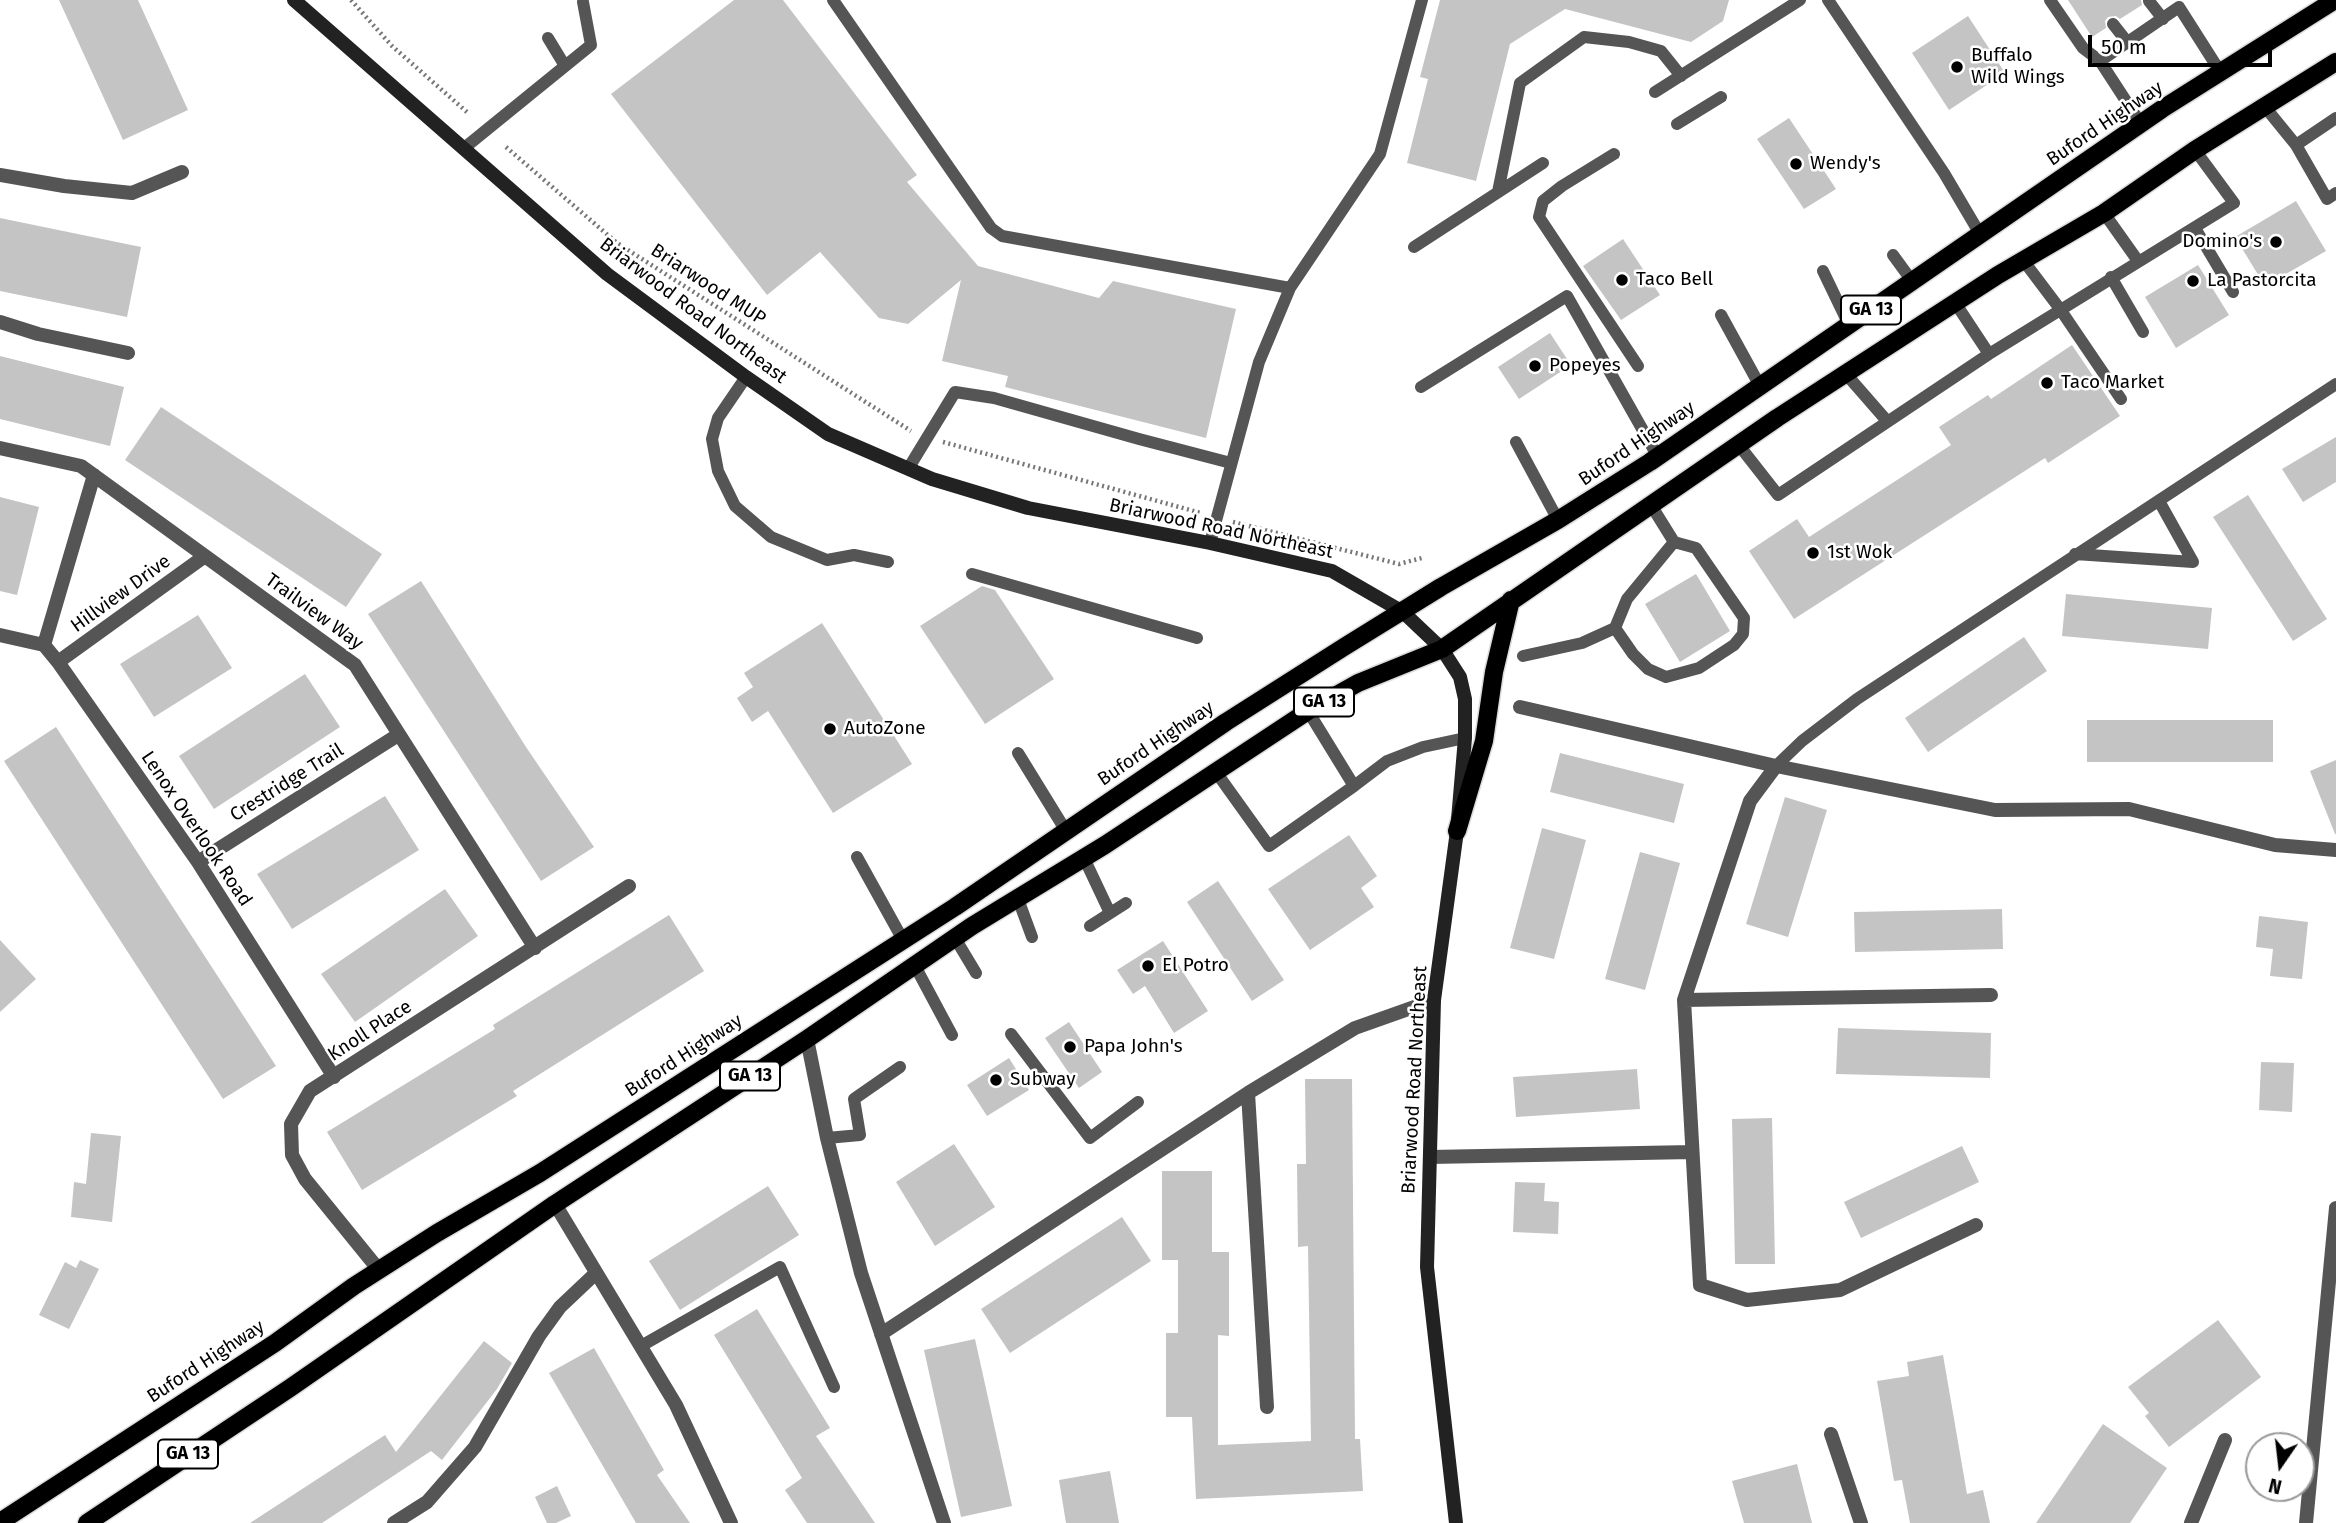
<!DOCTYPE html>
<html>
<head>
<meta charset="utf-8">
<style>
  body { margin:0 }
  #map { position:relative; width:2336px; height:1523px; overflow:hidden; background:#fff; font-family:"Fira Sans",sans-serif }
  canvas { display:block }
  .north { position:absolute; left:2245px; top:1432px; width:70px; height:70px; box-sizing:border-box; background:#fff; border:2px solid #999; border-radius:50%; rotate:194deg; font-size:19px; font-weight:700; line-height:28px; text-align:center; color:#000 }
  .north::after { content:''; display:block; margin:auto; width:24px; height:32px; background:#000; clip-path:polygon(50% 0,100% 100%,50% 72%,0 100%) }
  .scale { position:absolute; left:2088px; top:35px; width:184px; height:32px; box-sizing:border-box; border:4px solid #000; border-top:0; padding-left:9px; font-size:21px; line-height:24px; white-space:nowrap; color:#000; -webkit-text-stroke:5px #fff; paint-order:stroke }
</style>
</head>
<body>
<div id="map">
<canvas width="2336" height="1523"></canvas>
<div class="north">N</div>
<div class="scale">50 m</div>
</div>
<script>
const ctx = document.querySelector('canvas').getContext('2d');
ctx.lineJoin = 'round';
function paint(path, color) { ctx.fillStyle = color; ctx.fill(path, 'evenodd'); }
const shape = rows => new Path2D(rows.map(r => 'M' + r).join(''));
function stroke(path, color, width, dash) { ctx.strokeStyle = color; ctx.lineWidth = width; ctx.lineCap = dash ? 'butt' : 'round'; ctx.setLineDash(dash || []); ctx.stroke(path); }
function write(font, color, halo, rows, align = 'center') {
  ctx.font = font + ' "Fira Sans",sans-serif'; ctx.lineWidth = 5; ctx.setLineDash([]); ctx.textBaseline = 'middle'; ctx.strokeStyle = halo; ctx.fillStyle = color; for (const [text, x, y, turn = 0] of rows) {
    ctx.save(); ctx.translate(x, y); ctx.rotate((+turn || 0) * Math.PI / 180); ctx.textAlign = isNaN(turn) ? turn : align; if (halo) ctx.strokeText(text, 0, 0); ctx.fillText(text, 0, 0); ctx.restore();
  }
}
paint(shape([
  [59,0,138,0,188,110,123,140],
  [734,0,783,0,917,175,907,182,978,266,1099,298,1113,281,1236,309,1206,438,1005,387,1008,376,942,361,961,280,908,324,879,318,820,252,767,295,611,94],
  [1440,0,1729,0,1723,21,1691,42,1565,9,1510,44,1476,181,1407,163,1428,79,1420,77],
  [2068,0,2141,0,2142,5,2120,19,2116,16,2108,17,2105,21,2106,28,2092,37],
  [1968,16,2005,73,1949,110,1912,53],
  [1789,118,1836,189,1804,209,1757,139],
  [2296,201,2326,251,2265,286,2235,237],
  [0,218,141,247,127,317,0,291],
  [1623,239,1660,295,1621,320,1583,266],
  [2198,265,2229,315,2176,348,2145,297],
  [1550,333,1571,365,1519,399,1498,367],
  [2072,345,2120,416,2048,463,2045,458,1794,619,1749,551,1797,519,1809,537,1951,445,1939,427,1988,395,1991,399],
  [0,356,124,387,110,446,0,419],
  [161,407,382,554,346,607,125,460],
  [2336,437,2336,482,2303,502,2282,469],
  [2248,495,2327,619,2293,641,2213,517],
  [0,497,39,507,17,595,0,591],
  [1696,574,1730,631,1680,662,1645,604],
  [421,581,526,747,594,847,541,881,368,614],
  [982,586,995,590,1054,679,985,724,920,626],
  [2066,594,2212,608,2208,649,2062,636],
  [198,615,232,668,154,717,120,664],
  [822,623,912,764,833,813,768,711,752,722,737,698,753,687,744,673],
  [2024,637,2047,671,1928,752,1905,718],
  [305,674,340,727,214,809,179,756],
  [2087,720,2273,720,2273,762,2087,762],
  [56,727,276,1066,223,1099,4,761],
  [1560,753,1684,784,1674,823,1550,792],
  [2336,760,2336,834,2335,834,2310,771],
  [385,796,419,850,292,929,257,874],
  [1785,797,1827,810,1788,937,1746,924],
  [1542,828,1586,840,1554,959,1510,948],
  [1349,835,1377,876,1361,888,1374,907,1310,950,1268,889],
  [1640,852,1680,863,1645,990,1605,979],
  [1218,881,1284,980,1252,1001,1187,902],
  [445,889,478,936,355,1022,321,974],
  [2002,909,2003,949,1855,952,1854,912],
  [669,915,704,971,513,1091,517,1096,362,1190,327,1132,495,1029,493,1025],
  [2259,916,2308,922,2302,979,2270,976,2273,949,2256,947],
  [0,940,36,979,0,1012],
  [1163,941,1208,1011,1174,1033,1145,986,1133,994,1117,970],
  [1069,1022,1102,1072,1079,1088,1045,1038],
  [1838,1028,1991,1033,1990,1078,1836,1074],
  [1009,1058,1029,1090,987,1116,967,1085],
  [2261,1062,2294,1063,2292,1112,2259,1110],
  [1637,1069,1640,1109,1516,1117,1513,1077],
  [1305,1079,1352,1079,1355,1439,1360,1439,1363,1491,1196,1499,1192,1417,1166,1417,1166,1333,1178,1333,1178,1260,1162,1260,1162,1171,1212,1171,1212,1252,1229,1252,1229,1336,1218,1335,1218,1445,1311,1441,1308,1246,1298,1247,1297,1164,1306,1164],
  [1772,1118,1775,1264,1735,1264,1732,1119],
  [91,1133,121,1136,112,1222,71,1217,74,1182,86,1184],
  [954,1144,995,1207,935,1246,896,1182],
  [1962,1146,1979,1182,1861,1238,1844,1202],
  [1515,1182,1545,1183,1544,1201,1559,1202,1558,1234,1513,1232],
  [768,1186,799,1235,680,1310,649,1261],
  [1122,1217,1151,1261,1010,1353,981,1309],
  [80,1260,99,1269,69,1329,39,1315,65,1262,76,1268],
  [757,1309,830,1428,816,1436,875,1523,807,1523,785,1490,802,1478,714,1335],
  [2218,1320,2261,1377,2169,1447,2145,1416,2149,1413,2128,1387],
  [975,1339,1012,1506,961,1517,924,1350],
  [484,1341,512,1363,497,1389,442,1460,431,1451,322,1523,250,1523,385,1435,396,1452],
  [594,1348,664,1470,657,1475,690,1523,636,1523,549,1373],
  [1943,1355,1967,1494,1983,1490,1990,1523,1910,1523,1902,1480,1894,1481,1877,1381,1909,1376,1907,1362],
  [2103,1424,2167,1468,2130,1523,2036,1523],
  [1797,1464,1812,1523,1744,1523,1732,1481],
  [1110,1471,1119,1523,1066,1523,1059,1480],
  [557,1486,571,1516,556,1523,547,1523,535,1497]
]), '#c4c4c4');
const primary = shape([
  [1457,831,1484,741,1494,672,1511,600],
  [0,1522,275,1343,354,1286,437,1233,540,1173,955,907,1226,722,1344,647,1441,587,1558,520,1650,462,2162,109,2335,0],
  [87,1523,290,1388,555,1204,807,1039,972,926,1105,845,1308,711,1358,683,1442,649,1777,418,1998,275,2104,213,2195,150,2336,62]
]);
stroke(primary, '#dbdbdb', 21);
stroke(shape([
  [351,0,392,46,468,113],
  [506,147,617,243,911,431],
  [943,442,1201,513],
  [1233,522,1399,564,1422,558]
]), '#777', 4.5, [2, 3.5]);
stroke(shape([
  [833,0,991,228,1002,236,1290,288],
  [1828,0,1944,173,1980,234],
  [2050,0,2083,48,2100,61],
  [2149,1,2163,19],
  [2113,24,2128,43],
  [548,38,565,66],
  [1655,92,1800,0],
  [2265,107,2296,145,2327,199,2336,193],
  [1677,124,1721,97],
  [2141,124,2100,61,2179,7,2221,73],
  [2296,145,2336,118],
  [463,149,591,45,583,2],
  [1614,154,1562,186,1543,201,1539,217,1638,366],
  [1498,192,1520,83,1584,37,1629,42,1661,51,1681,76],
  [2104,213,2138,261],
  [2195,228,2233,292],
  [1414,247,1543,163],
  [1893,255,1912,281],
  [2023,260,2060,309,2121,399],
  [1823,271,1849,325],
  [2111,277,2143,332],
  [1956,304,1989,354],
  [1721,315,1760,386],
  [1846,374,1887,421],
  [746,377,718,418,712,439,718,471,735,506,771,537,827,560,854,555,888,562],
  [1421,387,1567,296,1658,457],
  [1516,442,1558,520],
  [1738,444,1778,495,1989,354,2234,203,2195,150],
  [908,469,955,392,994,398,1139,439,1231,463],
  [1651,505,1674,542,1696,548,1744,618,1743,634,1734,645,1699,668,1666,677,1648,669,1633,654,1615,628,1627,599,1674,542],
  [1210,543,1259,362,1290,288,1380,154,1422,0],
  [2075,554,2193,562,2159,501],
  [972,574,1197,638],
  [1523,656,1582,643,1615,628],
  [1308,711,1354,786],
  [1018,753,1066,831],
  [1776,766,1802,741,1857,699,2336,384],
  [1216,772,1269,846,1354,786,1387,761,1423,747,1465,738],
  [857,857,903,940],
  [1084,858,1110,913],
  [1018,899,1032,937],
  [1090,926,1126,903],
  [955,938,976,973],
  [914,964,952,1035],
  [1011,1034,1090,1138,1138,1102],
  [827,1138,860,1135,854,1099,900,1067],
  [641,1346,780,1267,834,1387]
]), '#555', 12);
stroke(shape([
  [0,175,64,186,132,193,182,172],
  [0,322,38,334,128,353],
  [0,448,81,466,355,665,535,948],
  [0,635,44,645,58,662,198,862,334,1077],
  [44,645,94,475],
  [58,662,205,556],
  [1520,707,1776,766,1995,810,2129,809,2275,845,2336,850],
  [1776,766,1750,801,1684,1000,1700,1285,1747,1300,1840,1290,1976,1225],
  [198,862,398,735],
  [1684,1000,1991,995],
  [807,1039,827,1138,861,1273,944,1523],
  [1248,1093,1267,1407],
  [1430,1157,1692,1152],
  [555,1204,676,1405,731,1523],
  [379,1270,305,1179,292,1155,291,1124,310,1091,629,886],
  [881,1334,1248,1093,1355,1028,1434,1000],
  [1831,1434,1861,1523],
  [394,1523,427,1502,475,1447,539,1336,560,1307,596,1273],
  [2191,1523,2225,1440],
  [2306,1523,2336,1208]
]), '#555', 14);
stroke(shape([
  [294,0,607,274,746,377,828,434,932,479,1028,508,1210,543,1332,571,1403,612,1442,649,1460,677,1465,699,1465,738,1457,831,1434,1000,1427,1267,1456,1523]
]), '#222', 14);
stroke(primary, '#000', 18);
for (const [x, y, r, color] of [
  [1957,67,7,"#000"],
  [1796,164,7,"#000"],
  [2276,242,7,"#000"],
  [1622,280,7,"#000"],
  [2193,281,7,"#000"],
  [1535,366,7,"#000"],
  [2047,383,7,"#000"],
  [1813,553,7,"#000"],
  [830,729,7,"#000"],
  [1148,966,7,"#000"],
  [1070,1047,7,"#000"],
  [996,1080,7,"#000"]
]) { const dot = new Path2D(); dot.arc(x, y, r, 0, 2 * Math.PI); ctx.fillStyle = color; ctx.fill(dot); stroke(dot, '#fff', 2.5); }
for (const [x, y, w] of [
  [1871,310,60],
  [1324,702,60],
  [750,1076,60],
  [188,1454,60]
]) { const box = new Path2D(); box.roundRect(x - w / 2, y - 14.5, w, 29, 5); ctx.fillStyle = '#fff'; ctx.fill(box); stroke(box, '#000', 2); }
write('bold 18px', '#000', null, [
  ["GA 13",1871,310],
  ["GA 13",1324,702],
  ["GA 13",750,1076],
  ["GA 13",188,1454]
]);
write('19px', '#000', '#fff', [
  ["Buffalo",1971,56],
  ["Wild Wings",1971,78],
  ["Wendy's",1810,164],
  ["Domino's",2262,242,"right"],
  ["Taco Bell",1636,280],
  ["La Pastorcita",2207,281],
  ["Popeyes",1549,366],
  ["Taco Market",2061,383],
  ["1st Wok",1827,553],
  ["AutoZone",844,729],
  ["El Potro",1162,966],
  ["Papa John's",1084,1047],
  ["Subway",1010,1080]
], 'left');
write('19px', '#000', '#fff', [
  ["Buford Highway",2105,124,-34],
  ["Briarwood MUP",708,285,33],
  ["Briarwood Road Northeast",693,311,37],
  ["Buford Highway",1637,444,-34],
  ["Briarwood Road Northeast",1221,529,12],
  ["Hillview Drive",121,594,-36],
  ["Trailview Way",314,612,36],
  ["Buford Highway",1156,744,-34],
  ["Crestridge Trail",287,783,-32],
  ["Lenox Overlook Road",196,829,56],
  ["Knoll Place",370,1031,-33],
  ["Buford Highway",684,1056,-33],
  ["Briarwood Road Northeast",1415,1080,-87],
  ["Buford Highway",206,1362,-33]
]);
</script>
</body>
</html>
